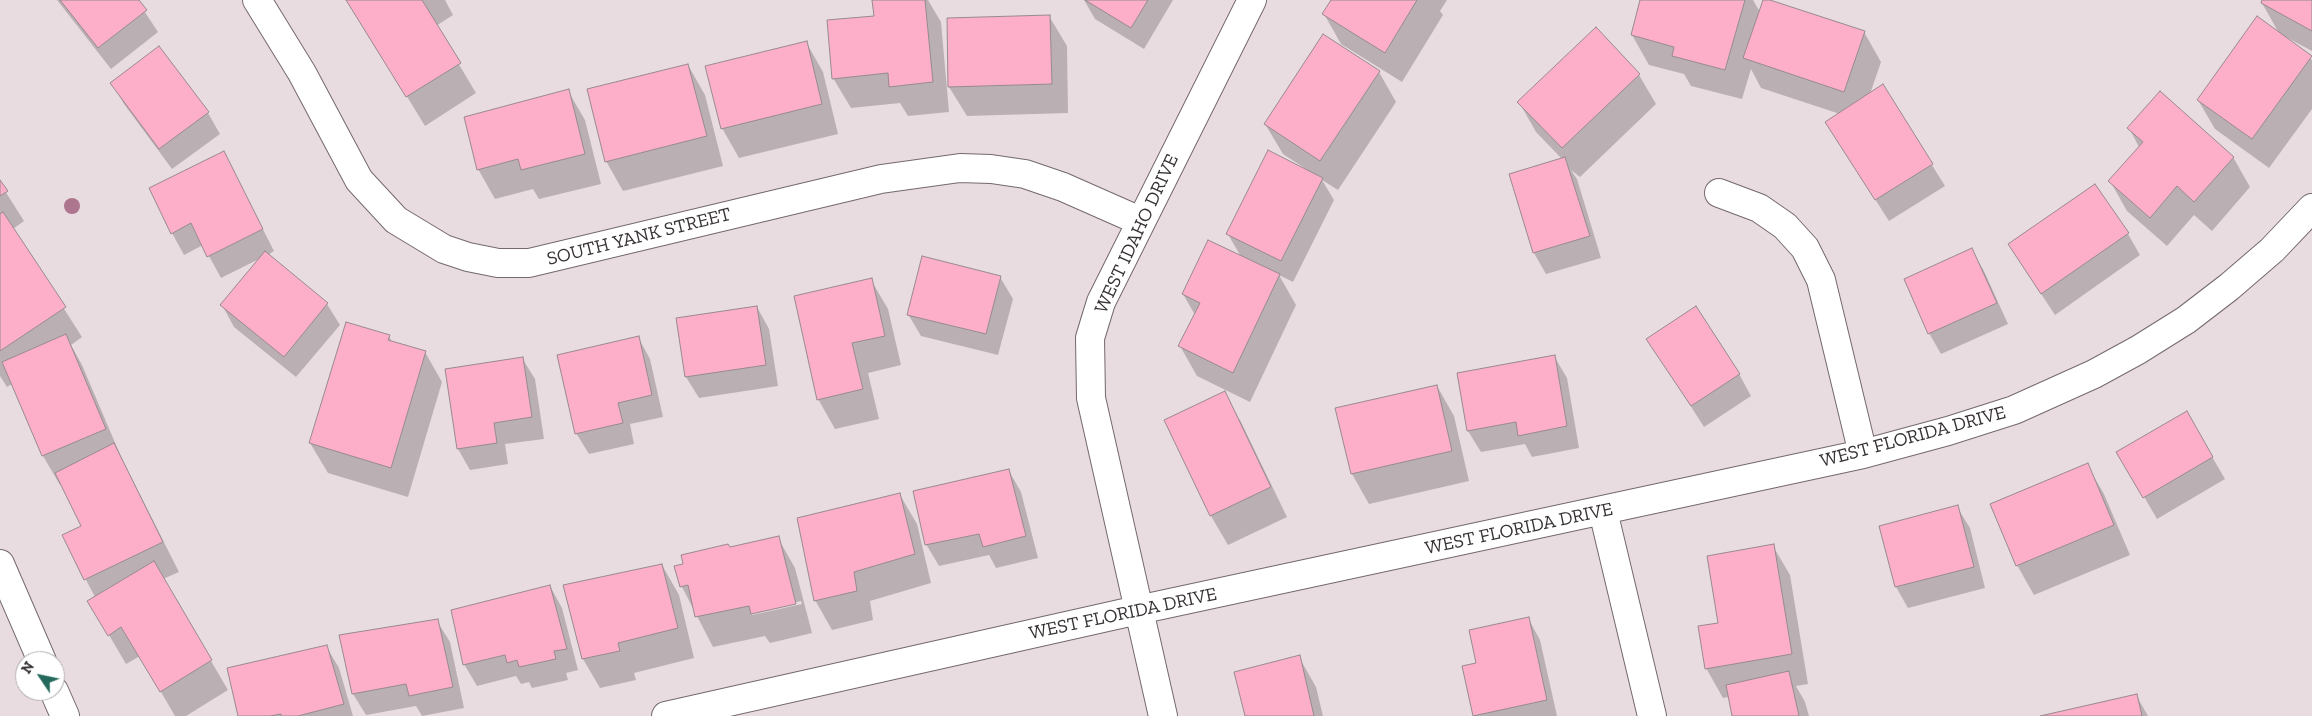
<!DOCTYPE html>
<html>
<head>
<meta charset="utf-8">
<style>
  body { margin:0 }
  #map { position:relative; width:2312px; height:716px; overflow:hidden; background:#e9dce0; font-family:"Zilla Slab",serif }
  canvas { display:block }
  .north { position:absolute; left:15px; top:651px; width:50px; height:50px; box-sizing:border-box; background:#fff; border:1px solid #afadad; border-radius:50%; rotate:304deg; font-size:14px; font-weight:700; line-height:20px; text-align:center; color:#373233 }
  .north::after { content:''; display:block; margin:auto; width:18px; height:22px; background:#24695b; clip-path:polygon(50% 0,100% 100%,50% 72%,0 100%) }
</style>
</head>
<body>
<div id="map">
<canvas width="2312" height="716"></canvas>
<div class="north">N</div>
</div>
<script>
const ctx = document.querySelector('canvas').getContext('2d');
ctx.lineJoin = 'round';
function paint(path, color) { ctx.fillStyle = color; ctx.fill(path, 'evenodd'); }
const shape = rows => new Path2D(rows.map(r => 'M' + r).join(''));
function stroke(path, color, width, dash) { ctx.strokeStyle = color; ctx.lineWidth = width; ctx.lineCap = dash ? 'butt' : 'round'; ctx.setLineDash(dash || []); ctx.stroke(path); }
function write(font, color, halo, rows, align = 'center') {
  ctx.font = font + ' "Zilla Slab",serif'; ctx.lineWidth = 4.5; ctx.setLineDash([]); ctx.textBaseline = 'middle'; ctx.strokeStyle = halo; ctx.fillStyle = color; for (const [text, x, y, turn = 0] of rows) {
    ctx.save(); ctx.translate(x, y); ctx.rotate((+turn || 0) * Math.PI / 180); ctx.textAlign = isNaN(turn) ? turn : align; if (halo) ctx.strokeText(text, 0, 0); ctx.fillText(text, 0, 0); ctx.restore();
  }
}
paint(shape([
  [57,0,137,0,158,32,111,69],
  [348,0,445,0,453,15,436,26,476,93,425,126],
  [874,0,928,0,941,22,949,112,908,116,900,103,851,108,833,78,875,17],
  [1084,0,1173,0,1144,49,1095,19],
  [1333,0,1447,0,1440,11,1443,15,1402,82,1341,44,1324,14],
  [1641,0,1753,0,1760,12,1764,0,1766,0,1864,32,1881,62,1870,94,1883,86,1945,186,1889,221,1839,143,1840,114,1761,88,1751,69,1742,99,1691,86,1684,74,1649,65,1632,35],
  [2264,0,2312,0,2312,51,2284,36,2312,60,2312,109,2269,168,2215,129,2198,100,2280,35,2262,3],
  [1049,16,1067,46,1068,113,967,116,949,87],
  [806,42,823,72,838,134,739,158,722,128],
  [688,65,705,95,723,166,623,191,606,161],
  [1379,72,1396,102,1338,190,1322,180,1334,200,1293,282,1279,275,1296,305,1250,402,1197,376,1180,346,1195,315,1183,294,1241,257,1228,234,1306,169,1283,154,1265,124],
  [1639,75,1656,104,1580,177,1571,170,1577,179,1601,258,1546,274,1534,253,1510,175,1562,159,1536,132,1519,102],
  [112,83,208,113,220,134,172,169,124,104],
  [568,91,585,120,601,184,539,199,533,189,495,199,478,169],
  [2129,128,2233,157,2250,187,2212,231,2194,215,2167,246,2127,211,2110,181,2139,147],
  [224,153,274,251,268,255,327,304,340,325,296,377,234,327,222,305,261,258,221,278,203,245,184,255,172,233],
  [0,183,24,221,13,229,82,337,71,345,82,365,122,459,179,572,163,579,228,690,186,716,175,716,140,656,126,664,89,601,95,597,63,536,83,527,62,484,60,485,43,456,12,384,7,387,0,376],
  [2128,234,2140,255,2055,315,2009,245],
  [1972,250,1984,271,2008,324,1941,354,1929,333],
  [1000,277,1013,299,998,355,921,336,908,314],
  [871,280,888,309,901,365,868,373,879,419,835,429,818,399],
  [757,307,769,329,778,386,699,398,686,377,678,319],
  [389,336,392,342,425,352,442,382,408,497,328,473,310,443],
  [638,337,650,359,663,417,630,424,634,444,589,454,576,433],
  [1648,339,1739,374,1751,396,1704,427],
  [1554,356,1567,378,1579,448,1532,457,1525,444,1481,452,1468,431],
  [522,358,535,379,544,439,505,444,508,464,470,470,458,449],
  [1437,386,1454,416,1469,481,1369,504,1352,474,1336,409],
  [1224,393,1241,422,1287,517,1228,545,1211,516,1166,421],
  [2186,412,2225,479,2157,519,2118,452],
  [2087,465,2104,494,2130,555,2034,595,2017,565],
  [1009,471,1021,492,1038,558,996,568,989,555,939,566,926,544],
  [900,495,917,524,931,583,870,601,873,620,832,630,815,600],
  [1957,507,1970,528,1985,588,1908,608,1896,587],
  [778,538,795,568,812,633,770,643,765,636,713,647,682,587,675,567,729,549],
  [801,601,802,604,752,615,752,613],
  [1773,546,1790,575,1808,684,1796,686,1805,702,1809,716,1734,716,1729,697,1723,698,1706,668,1719,624],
  [662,565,679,595,694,658,634,673,636,680,600,688,583,659],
  [550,586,562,608,578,670,566,673,568,680,532,688,529,682,521,684,516,676,477,686,464,664],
  [1528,618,1540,640,1557,716,1474,716,1463,667,1477,664],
  [437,621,450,642,464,708,422,716,416,706,366,715,353,694],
  [326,646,339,668,353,716,239,716],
  [1299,657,1316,687,1323,716,1246,716],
  [2136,695,2148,716,2046,716]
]), '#0003');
const building = shape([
  [60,0,139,0,147,10,98,48,60,0],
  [346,0,422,0,461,63,406,97,346,0],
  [872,0,925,0,933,82,889,87,888,73,832,79,827,20,874,16,872,0],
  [1085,0,1148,0,1131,28,1085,0],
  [1331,0,1417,0,1385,53,1322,14,1331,0],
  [1640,0,1745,0,1725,70,1672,56,1674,47,1631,35,1640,0],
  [1763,0,1770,0,1865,31,1844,92,1743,58,1763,0],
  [2262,0,2312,0,2312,31,2261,3,2262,0],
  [1050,15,1052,84,948,87,947,18,1050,15],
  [2257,16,2312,56,2252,139,2197,100,2257,16],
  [1596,27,1640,74,1562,148,1517,102,1596,27],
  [1323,34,1380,71,1320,161,1264,124,1323,34],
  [807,41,822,104,721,129,705,66,807,41],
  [159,46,209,112,159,149,110,83,159,46],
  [688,64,707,136,605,162,587,89,688,64],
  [1883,84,1933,164,1875,200,1825,122,1883,84],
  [569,89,585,154,521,170,518,159,477,170,464,117,569,89],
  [2160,91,2234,157,2194,202,2177,186,2150,218,2108,181,2143,142,2127,128,2160,91],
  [1268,150,1323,178,1281,261,1226,234,1268,150],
  [224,151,263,229,207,257,191,223,171,234,149,188,224,151],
  [1565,157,1590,236,1533,253,1509,174,1565,157],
  [0,180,8,191,0,196,0,180],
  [2095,184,2129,233,2041,294,2008,244,2095,184],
  [3,212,66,307,0,351,0,214,3,212],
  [1208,240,1280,274,1233,373,1178,346,1200,303,1182,294,1208,240],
  [1972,248,1997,303,1928,334,1904,279,1972,248],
  [265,251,328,303,284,357,220,305,265,251],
  [922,256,1001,276,986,334,907,315,922,256],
  [872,278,885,336,852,343,863,389,817,400,794,296,872,278],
  [757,306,766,365,685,377,676,318,757,306],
  [1696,306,1740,374,1691,406,1646,339,1696,306],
  [346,322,390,335,388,340,426,351,391,468,309,443,346,322],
  [66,334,106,429,42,456,2,362,66,334],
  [639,336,652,395,618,403,623,423,575,434,557,355,639,336],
  [1555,355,1567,426,1518,436,1516,422,1467,431,1457,373,1555,355],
  [523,357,532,417,494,423,497,443,457,449,445,369,523,357],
  [1437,385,1452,451,1351,474,1335,408,1437,385],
  [1225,391,1271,487,1210,516,1164,420,1225,391],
  [2187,411,2213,457,2143,498,2116,452,2187,411],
  [114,443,163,542,84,580,62,535,81,526,55,473,114,443],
  [2088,463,2114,525,2016,566,1990,504,2088,463],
  [1009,469,1026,536,983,547,979,534,925,545,913,491,1009,469],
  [900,493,915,554,854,572,857,591,814,601,797,518,900,493],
  [1958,505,1974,567,1895,587,1879,526,1958,505],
  [779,536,796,604,751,614,749,606,695,617,688,585,680,587,674,566,683,564,681,555,728,544,730,547,779,536],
  [1774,544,1792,654,1705,669,1698,626,1718,623,1707,556,1774,544],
  [154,561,212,660,160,692,121,627,108,636,87,601,154,561],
  [662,564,678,628,618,643,620,651,582,659,563,585,662,564],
  [550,585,567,649,554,651,556,659,519,667,517,660,507,663,505,655,463,665,451,610,550,585],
  [1529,617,1547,700,1473,716,1462,666,1476,663,1469,630,1529,617],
  [438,619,453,687,409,696,406,684,352,694,339,635,438,619],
  [327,645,344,704,298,716,281,716,281,714,270,716,238,716,227,668,327,645],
  [1300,655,1314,716,1245,716,1234,672,1300,655],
  [1789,671,1799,716,1732,716,1726,685,1789,671],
  [2137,694,2142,716,2040,716,2137,694]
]);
paint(building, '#fdaec9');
stroke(building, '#968a8e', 1);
const minor = shape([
  [257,0,302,73,359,180,396,220,444,249,468,257,498,263,529,263,881,179,960,168,991,169,1025,174,1063,187,1140,221],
  [1719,193,1759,208,1785,226,1805,248,1821,280,1863,454],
  [1603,511,1652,716],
  [0,564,42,661],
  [54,691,65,716],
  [666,716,1138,610,1863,454,1948,431,2014,410,2094,374,2138,350,2186,320,2229,287,2272,250,2312,208],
  [1163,716,1091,398,1090,338,1101,302,1252,0]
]);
stroke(minor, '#74696d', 30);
stroke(minor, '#fff', 28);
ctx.fillStyle = '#ad768e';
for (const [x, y] of [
  [72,206]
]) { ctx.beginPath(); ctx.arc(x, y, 8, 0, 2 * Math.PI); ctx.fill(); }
write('19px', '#373233', '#fff', [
  ["WEST IDAHO DRIVE",1137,234,-65],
  ["SOUTH YANK STREET",639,237,-14],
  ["WEST FLORIDA DRIVE",1913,437,-15],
  ["WEST FLORIDA DRIVE",1519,529,-12],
  ["WEST FLORIDA DRIVE",1123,614,-12]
]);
</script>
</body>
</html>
